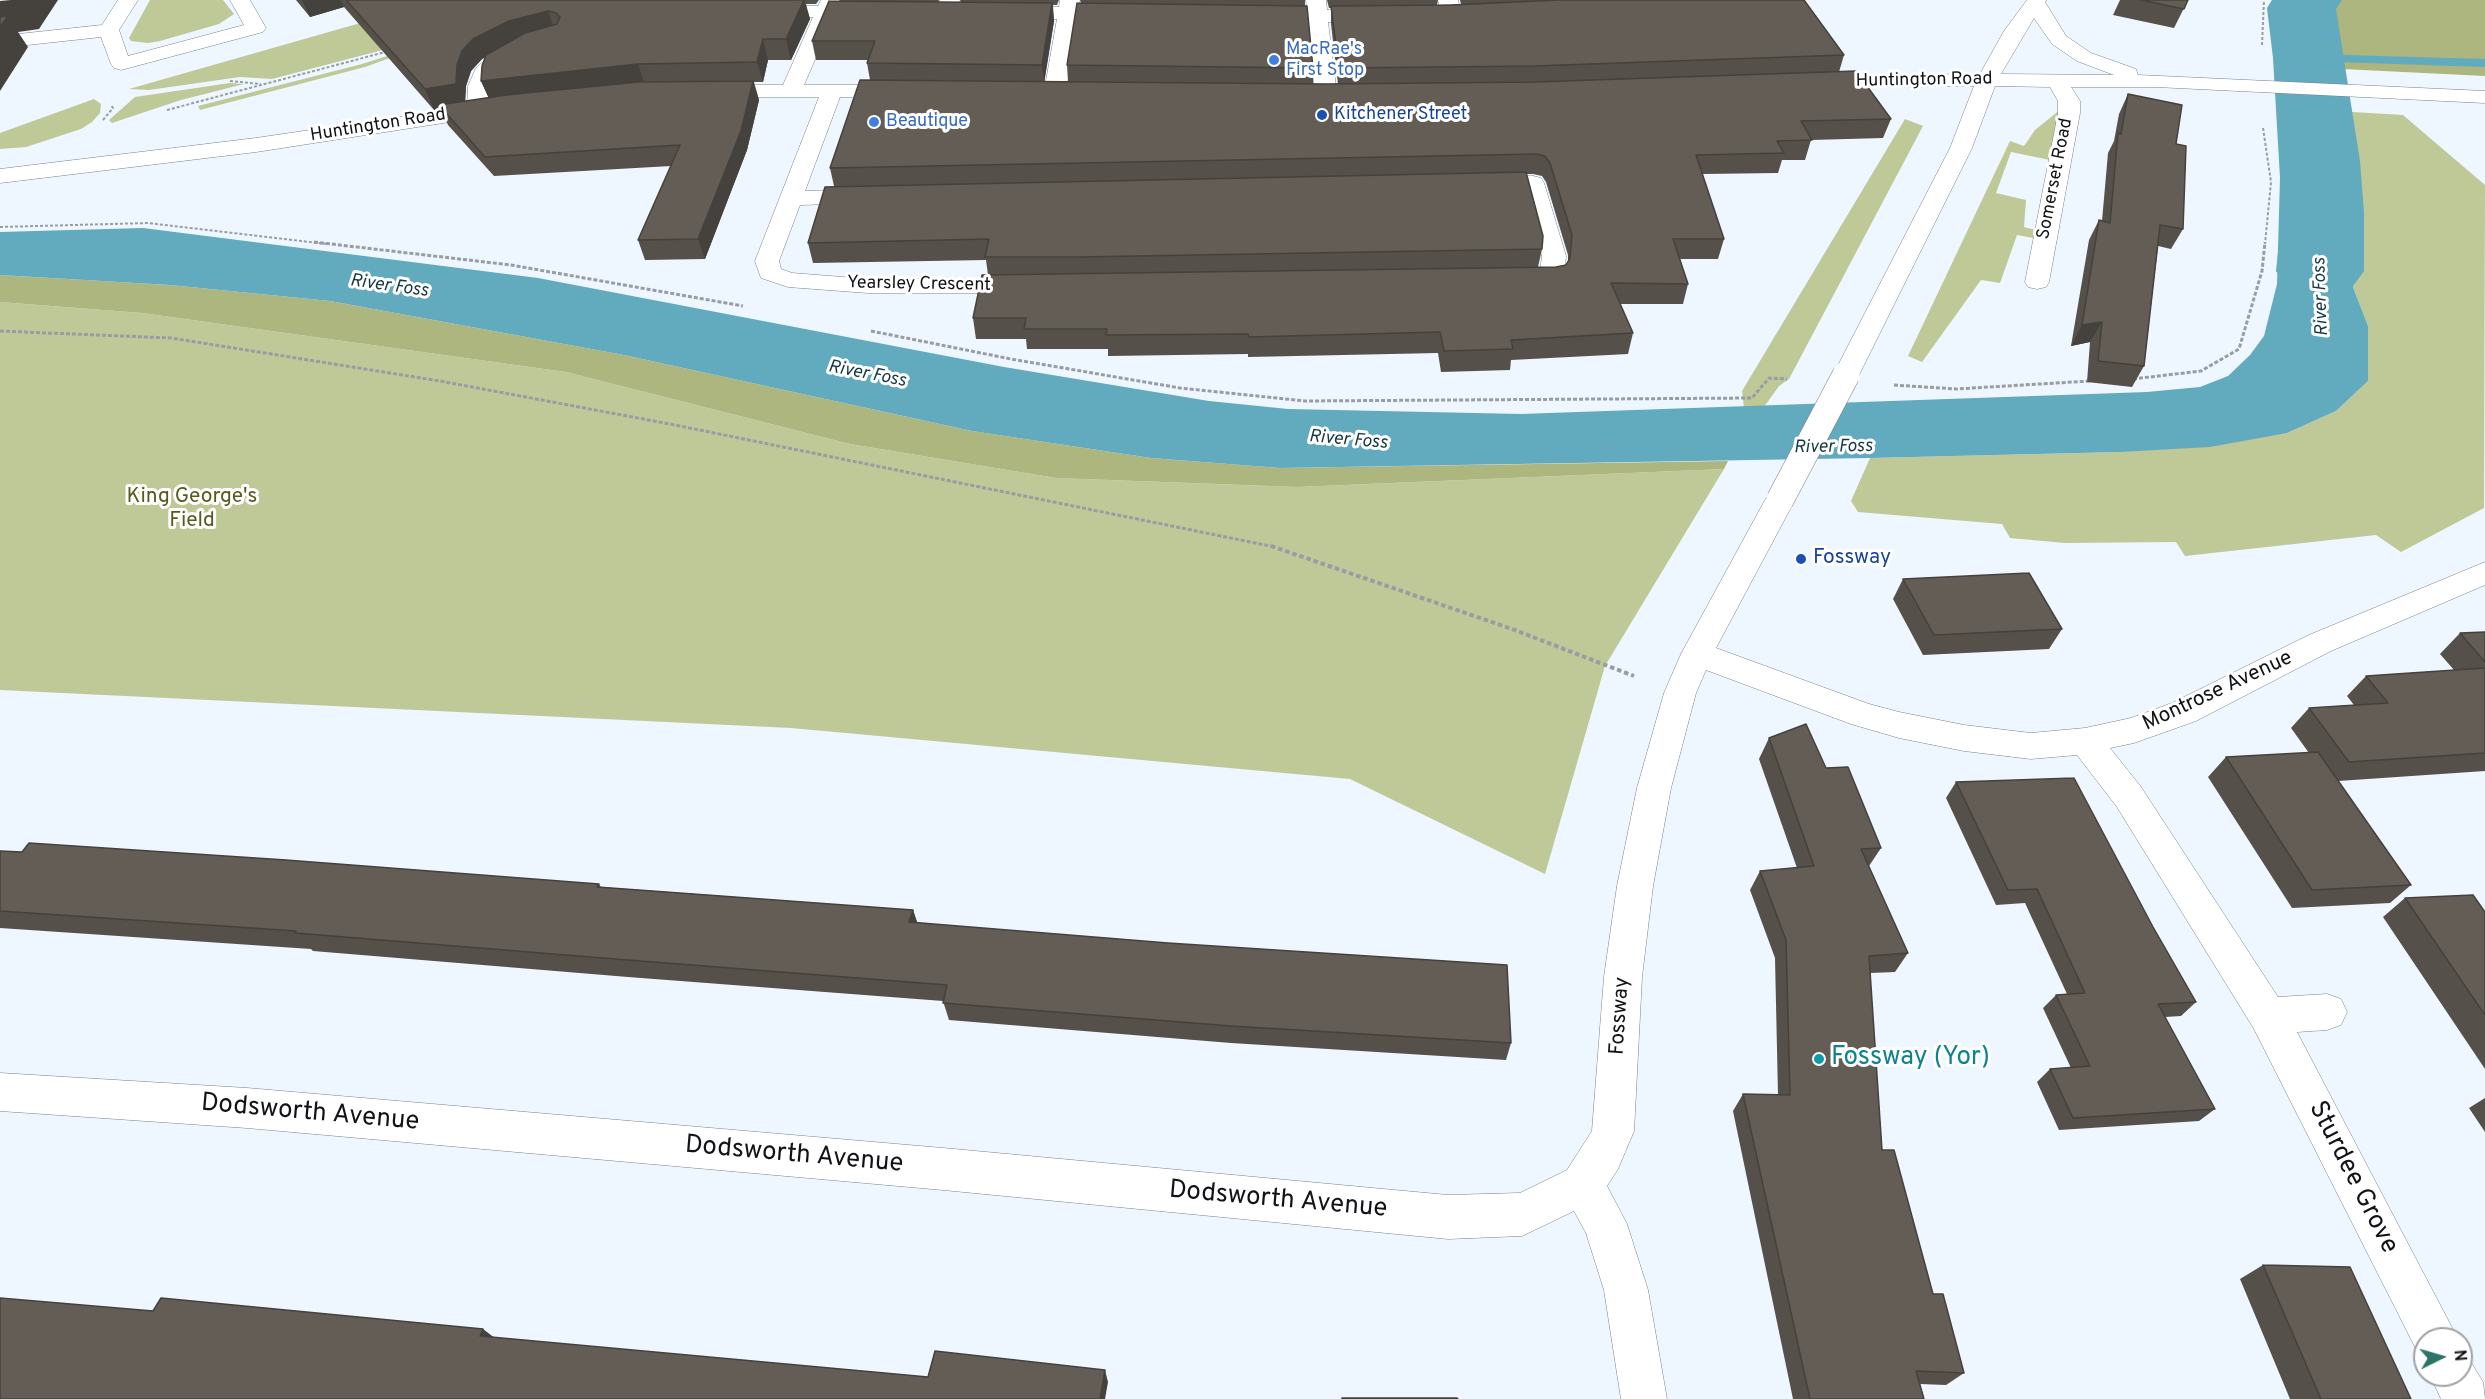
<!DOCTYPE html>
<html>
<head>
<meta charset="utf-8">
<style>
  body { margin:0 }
  #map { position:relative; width:2485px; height:1399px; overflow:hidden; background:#eef6ff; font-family:Overpass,sans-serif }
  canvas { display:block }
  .north { position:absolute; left:2413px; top:1327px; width:60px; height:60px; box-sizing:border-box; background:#fff; border:2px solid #a0a1a2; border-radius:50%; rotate:85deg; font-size:16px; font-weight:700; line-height:24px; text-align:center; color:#111316 }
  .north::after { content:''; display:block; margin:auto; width:21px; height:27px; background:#2e7367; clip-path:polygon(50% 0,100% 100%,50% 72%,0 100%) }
</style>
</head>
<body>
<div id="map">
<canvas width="2485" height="1399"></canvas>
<div class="north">N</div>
</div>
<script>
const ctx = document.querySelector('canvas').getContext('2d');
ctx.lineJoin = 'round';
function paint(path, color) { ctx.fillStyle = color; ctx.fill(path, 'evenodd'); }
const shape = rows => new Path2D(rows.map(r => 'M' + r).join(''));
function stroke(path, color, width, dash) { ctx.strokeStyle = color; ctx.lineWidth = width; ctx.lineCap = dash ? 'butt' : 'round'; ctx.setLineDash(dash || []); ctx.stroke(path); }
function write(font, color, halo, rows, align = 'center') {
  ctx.font = font + ' Overpass,sans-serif'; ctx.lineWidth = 6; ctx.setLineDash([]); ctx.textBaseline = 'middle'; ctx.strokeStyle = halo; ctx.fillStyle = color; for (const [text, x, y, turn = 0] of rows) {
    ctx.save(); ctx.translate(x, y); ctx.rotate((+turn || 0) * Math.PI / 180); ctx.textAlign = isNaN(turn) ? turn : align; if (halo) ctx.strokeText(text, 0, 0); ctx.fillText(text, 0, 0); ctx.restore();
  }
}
paint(shape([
  [150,0,223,0,234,14,219,24,160,41,148,43,131,41,129,38],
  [441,0,482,19,379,51,272,79,240,77,149,90,129,89],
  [462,32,365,67,200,110,198,106,362,64],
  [230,83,244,84,181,100,112,123,109,120,135,97],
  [94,99,101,104,100,113,92,122,81,129,26,147,0,149,0,133],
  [2061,109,2050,160,2011,152,1996,193,2026,200,2024,227,2043,232,2044,240,2017,235,2000,283,1981,280,1922,362,1908,356,2010,141,2024,146,2035,130],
  [2336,111,2403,115,2485,185,2484,508,2401,552,2376,535,2185,556,2176,542,2065,543,2010,538,2002,524,1858,512,1851,501,1870,458,2120,452,2287,433,2336,411,2368,381,2368,326,2339,251],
  [1905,119,1923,126,1789,379,1779,386,1764,407,1744,408,1742,391],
  [0,302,142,313,566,372,850,444,1056,478,1297,487,1724,469,1605,666,1545,874,1350,779,791,728,0,690]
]), '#bfc997');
paint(shape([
  [2335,0,2485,0,2485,76,2322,68,2319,26],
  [0,275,170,285,330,301,624,355,972,431,1151,458,1280,468,1728,461,1724,469,1297,487,1056,478,850,444,566,372,142,313,0,302]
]), '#acb67e');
paint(shape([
  [2285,0,2335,0,2319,26,2322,68,2284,67],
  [2282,107,2336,111,2339,251,2368,326,2368,381,2336,411,2287,433,2210,447,2120,452,1870,458,1280,468,1151,458,972,431,624,355,330,301,170,285,0,275,0,232,143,228,538,278,1004,367,1209,401,1288,409,1521,414,2147,392,2200,387,2228,376,2250,355,2264,336,2277,284]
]), '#62aabd');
paint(shape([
  [2309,54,2485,59,2485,67,2305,61,2303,58,2309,54]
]), '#62aabd');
paint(shape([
  [2272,0,2342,0,2336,9,2360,161,2364,212,2364,271,2351,289,2320,297,2289,289,2276,271,2282,212,2273,58,2267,8,2272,0]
]), '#62aabd');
const minor = shape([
  [118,0,138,0,119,30,128,56,244,25,230,0,250,0,266,28,263,32,121,70,114,68,111,64,101,37,0,48,0,36,102,25,118,0],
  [696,0,716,0,713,5,818,6,821,0,839,0,837,6,877,8,880,12,877,16,870,18,833,18,804,85,900,85,907,87,911,91,907,95,900,97,840,97,805,191,866,189,874,191,878,196,874,201,866,203,800,205,779,261,781,269,792,273,868,279,1025,279,1034,281,1037,286,1034,291,1025,293,868,293,788,287,761,278,755,261,819,97,711,97,704,95,700,91,704,87,711,85,783,85,813,17,700,17,693,15,690,11,696,0],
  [940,0,960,0,958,6,1059,7,1060,0,1080,0,1078,8,1120,8,1127,10,1130,14,1127,18,1120,20,1077,19,1066,92,1062,96,1055,98,1048,96,1044,92,1057,19,947,18,940,16,937,12,940,0],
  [1306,0,1326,0,1327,10,1440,9,1438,0,1458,0,1461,15,1458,19,1451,21,1328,22,1337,95,1333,99,1326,101,1319,99,1315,95,1308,22,1264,22,1257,20,1254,16,1257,12,1264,10,1307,10,1306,0],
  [2027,0,2047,0,2045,2,2066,36,2091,53,2136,69,2138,75,2485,91,2485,103,2156,87,2071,87,2080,101,2080,113,2049,282,2046,287,2037,289,2028,287,2025,282,2058,113,2058,101,2050,87,1995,86,1972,148,1859,375,1855,381,1846,383,1837,381,1833,375,1950,148,1974,86,1818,88,1811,86,1808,82,1811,78,1818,76,1980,74,2004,31,2027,0],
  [2034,18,2052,44,2077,61,2114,75,2001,74,2034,18],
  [517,45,524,47,527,51,524,55,504,64,492,75,488,86,488,104,495,105,498,110,495,115,256,152,0,183,0,169,256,138,467,107,468,86,476,68,490,56,517,45],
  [1533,176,1541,178,1544,183,1566,256,1564,278,1561,283,1552,285,1518,285,1509,283,1506,278,1509,273,1518,271,1540,271,1542,256,1524,190,1485,191,1477,189,1474,184,1477,179,1485,177,1533,176],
  [1780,490,1790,493,1795,500,1716,648,1869,704,1899,712,1964,725,2031,733,2085,728,2131,718,2172,703,2309,635,2485,562,2485,585,2331,651,2196,721,2134,743,2110,748,2141,787,2278,997,2327,994,2341,999,2347,1012,2341,1025,2327,1030,2297,1032,2458,1339,2425,1339,2425,1358,2419,1355,2254,1029,2117,807,2077,755,2031,759,1964,751,1899,738,1851,724,1706,670,1696,693,1671,788,1653,886,1642,977,1634,1131,1618,1169,1607,1186,1627,1224,1648,1290,1667,1399,1621,1399,1604,1290,1586,1233,1574,1211,1522,1236,1448,1239,943,1190,247,1128,0,1111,0,1073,247,1088,943,1148,1448,1195,1520,1193,1567,1170,1592,1131,1604,977,1617,886,1637,788,1664,693,1681,654,1765,500,1770,493,1780,490],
  [2461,1355,2469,1359,2483,1382,2485,1399,2441,1399,2430,1375,2461,1375,2461,1355]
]);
stroke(minor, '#7b828a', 1);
stroke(shape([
  [2262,45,2264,0],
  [230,81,261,84],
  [167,110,389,51],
  [103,120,113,108,111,105],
  [2263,128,2271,182,2265,244],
  [0,227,148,223,327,244]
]), '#979da3', 2, [3, 2]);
stroke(shape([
  [314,242,511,265,743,306],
  [0,331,171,338,440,381,670,424,1275,547],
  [871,331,1011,359,1180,388,1305,401,1752,398,1769,378,1787,379],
  [2133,379,2201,371,2239,349,2262,271,2265,242],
  [1894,385,1956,389,2090,381]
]), '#979da3', 3, [4, 2]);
stroke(shape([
  [1271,546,1512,629,1634,676]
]), '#979da3', 4, [4.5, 3]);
paint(minor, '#fff');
const minorBridge = shape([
  [1780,500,1846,375]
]);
stroke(minorBridge, '#7b828a', 28, []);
stroke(minorBridge, '#fff', 27);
paint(shape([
  [296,0,819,0,816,4,806,4,810,19,791,60,768,60,763,82,754,82,759,100,747,150,705,259,645,260,638,240,671,166,494,176,448,125,441,109,434,110,344,7,310,17],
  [485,57,481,81,489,98,465,101,466,86,471,71,482,59],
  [840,0,939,0,938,2,961,2,960,0,1059,0,1057,5,1053,5,1054,21,1044,82,1068,82,1067,65,1081,3,1080,0,1305,0,1305,6,1313,68,1313,84,1338,84,1331,24,1331,8,1329,8,1327,0,1438,0,1437,5,1461,4,1460,0,1804,0,1844,55,1839,72,1891,119,1883,138,1811,140,1805,160,1782,160,1778,173,1702,174,1724,239,1718,259,1680,259,1688,284,1683,304,1620,304,1633,333,1628,354,1511,360,1510,370,1441,372,1438,353,1248,357,1248,354,1108,356,1108,349,1027,349,1026,339,976,339,973,318,988,275,986,260,813,263,808,243,834,186,830,168,870,80,867,63,868,60,816,60,812,41],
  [1526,174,1533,174,1542,176,1546,182,1568,255,1568,262,1566,265,1556,267,1538,267,1542,249],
  [2120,0,2188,0,2174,28,2113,15],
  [2128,94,2176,144,2183,229,2171,249,2158,246,2144,366,2132,387,2087,382,2090,342,2071,346,2089,240,2099,220,2102,221,2108,153,2114,141,2119,114],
  [1903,579,2062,629,2049,649,1923,655,1893,599],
  [2485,632,2485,771,2338,781,2411,885,2390,903,2292,908,2208,777,2226,757,2309,753,2291,728,2309,708,2354,705,2347,696,2366,676,2454,670,2440,654,2460,633],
  [1769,738,1826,768,1881,848,1869,866,1908,953,1895,972,1870,973,1882,1150,1933,1294,1964,1373,1946,1385,1920,1384,1924,1399,1793,1399,1733,1111,1743,1094,1778,1095,1775,958,1750,890,1760,871,1797,868,1759,759],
  [1956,782,2153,927,2196,1002,2181,1016,2165,1017,2215,1109,2199,1121,2059,1130,2037,1082,2050,1069,2071,1068,2043,1008,2056,995,2067,994,2025,903,1996,905,1946,798],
  [0,851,599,884,601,887,913,910,917,922,1511,1043,1506,1060,1231,1043,949,1020,943,1001,628,977,313,951,311,949,0,928],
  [2405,898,2485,912,2485,1069,2383,917],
  [2485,1098,2485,1132,2469,1108],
  [2263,1265,2411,1399,2290,1399,2240,1279]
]), '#555049');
paint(shape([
  [11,0,58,0,39,29,18,32,28,47,0,91,0,1],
  [302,0,340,0,344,7,310,17],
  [804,0,810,19,791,60,786,39],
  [1052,3,1054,21,1044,84,1042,65],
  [548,11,555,31,517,41,482,59,471,71,466,86,465,105,439,105,440,109,434,110,425,89,457,65,462,51,473,39,509,21],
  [763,39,768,60,763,82,757,62],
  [638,64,645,85,490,101,481,81],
  [753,81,759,100,747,150,705,259,698,239],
  [2102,322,2090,342,2071,346,2082,325],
  [913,910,919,928,909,922],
  [483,1329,500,1342,480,1336],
  [1105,1370,1108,1382,1105,1399,1100,1399]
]), '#45413c');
const building = shape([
  [346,0,804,0,786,39,763,39,757,62,638,64,481,81,482,66,486,55,525,33,557,24,560,17,556,13,548,11,509,21,473,39,462,51,457,65,456,84,425,89,346,0],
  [1557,0,1804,0,1844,55,1534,66,1339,68,1331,6,1453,5,1557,0],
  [2141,0,2188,0,2184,9,2141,0],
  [829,1,1052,3,1042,65,867,63,875,41,812,41,829,1],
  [1077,3,1307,6,1313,68,1067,65,1077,3],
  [8,16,0,27,0,17,8,16],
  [1856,71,1891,119,1801,121,1812,140,1777,141,1784,153,1696,155,1724,239,1673,239,1688,284,1611,283,1633,333,1511,340,1513,349,1444,351,1440,332,1249,337,1248,334,1106,335,1107,329,1024,329,1026,318,973,318,982,275,1556,267,1566,265,1570,258,1572,235,1550,163,1545,156,1536,154,830,168,860,80,1327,84,1534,82,1856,71],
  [753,81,741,131,698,239,638,240,680,145,485,157,439,105,506,95,639,82,753,81],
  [2128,94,2182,105,2176,144,2186,146,2183,229,2160,225,2144,366,2098,361,2102,322,2082,325,2099,220,2110,223,2118,133,2121,134,2128,94],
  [1526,172,1543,236,1542,249,1079,257,985,257,989,239,808,243,825,187,1526,172],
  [2029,573,2062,629,1934,635,1903,579,2029,573],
  [2485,632,2485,662,2460,633,2485,632],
  [2485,668,2485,753,2349,762,2309,708,2388,703,2366,676,2485,668],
  [1806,724,1826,768,1848,767,1881,848,1861,849,1908,953,1869,956,1882,1150,1894,1150,1933,1294,1943,1294,1964,1373,1916,1371,1924,1399,1810,1399,1743,1094,1790,1095,1786,940,1760,871,1814,866,1769,738,1806,724],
  [2318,752,2411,885,2312,890,2226,757,2318,752],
  [2074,778,2153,927,2196,1002,2158,1004,2215,1109,2073,1118,2050,1069,2090,1066,2056,995,2085,993,2037,889,2008,890,1956,782,2074,778],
  [29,843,286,860,599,884,597,887,913,910,909,922,1168,943,1507,965,1511,1043,1231,1026,943,1003,947,985,615,959,295,933,296,931,0,911,0,851,22,852,29,843],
  [2473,895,2485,912,2485,1015,2405,898,2473,895],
  [2263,1265,2350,1267,2411,1399,2321,1399,2263,1265],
  [0,1298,153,1311,161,1298,483,1329,480,1336,928,1377,935,1351,1105,1370,1100,1399,0,1399,0,1298],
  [1342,1398,1457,1398,1458,1399,1342,1399,1342,1398]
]);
paint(building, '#635d55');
stroke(building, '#45413c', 1.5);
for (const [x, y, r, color] of [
  [1274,60,6,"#3f7fe0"],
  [1322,115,6,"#1a4fb4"],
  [874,122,6,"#3f7fe0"],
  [1801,559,6,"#1a4fb4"],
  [1819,1059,6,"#0f9aa8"]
]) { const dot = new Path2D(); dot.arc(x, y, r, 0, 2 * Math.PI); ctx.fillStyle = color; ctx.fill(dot); stroke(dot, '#fff', 2); }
write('18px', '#366cbe', '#fff', [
  ["MacRae's",1286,50],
  ["First Stop",1286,71],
  ["Beautique",886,122]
], 'left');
write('18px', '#111316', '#fff', [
  ["Huntington Road",1924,81,-1],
  ["Huntington Road",378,126,-9],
  ["Somerset Road",2056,179,-79],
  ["Yearsley Crescent",919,285,1]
]);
write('18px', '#164399', '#fff', [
  ["Kitchener Street",1334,115]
], 'left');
write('italic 18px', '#153841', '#fff', [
  ["River Foss",389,287,8],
  ["River Foss",2322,297,-92],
  ["River Foss",867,375,11],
  ["River Foss",1348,441,5],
  ["River Foss",1833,448,-1]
]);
write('21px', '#535b1d', '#fff', [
  ["King George's",192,498],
  ["Field",192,522]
]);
write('21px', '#164399', '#fff', [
  ["Fossway",1813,559]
], 'left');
write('21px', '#111316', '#fff', [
  ["Montrose Avenue",2218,692,-25],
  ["Fossway",1621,1016,-86]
]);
write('26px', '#0d838f', '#fff', [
  ["Fossway (Yor)",1831,1059]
], 'left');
write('26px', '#111316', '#fff', [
  ["Dodsworth Avenue",310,1114,5],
  ["Dodsworth Avenue",794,1156,5],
  ["Sturdee Grove",2352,1178,63],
  ["Dodsworth Avenue",1278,1201,5]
]);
</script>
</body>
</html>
